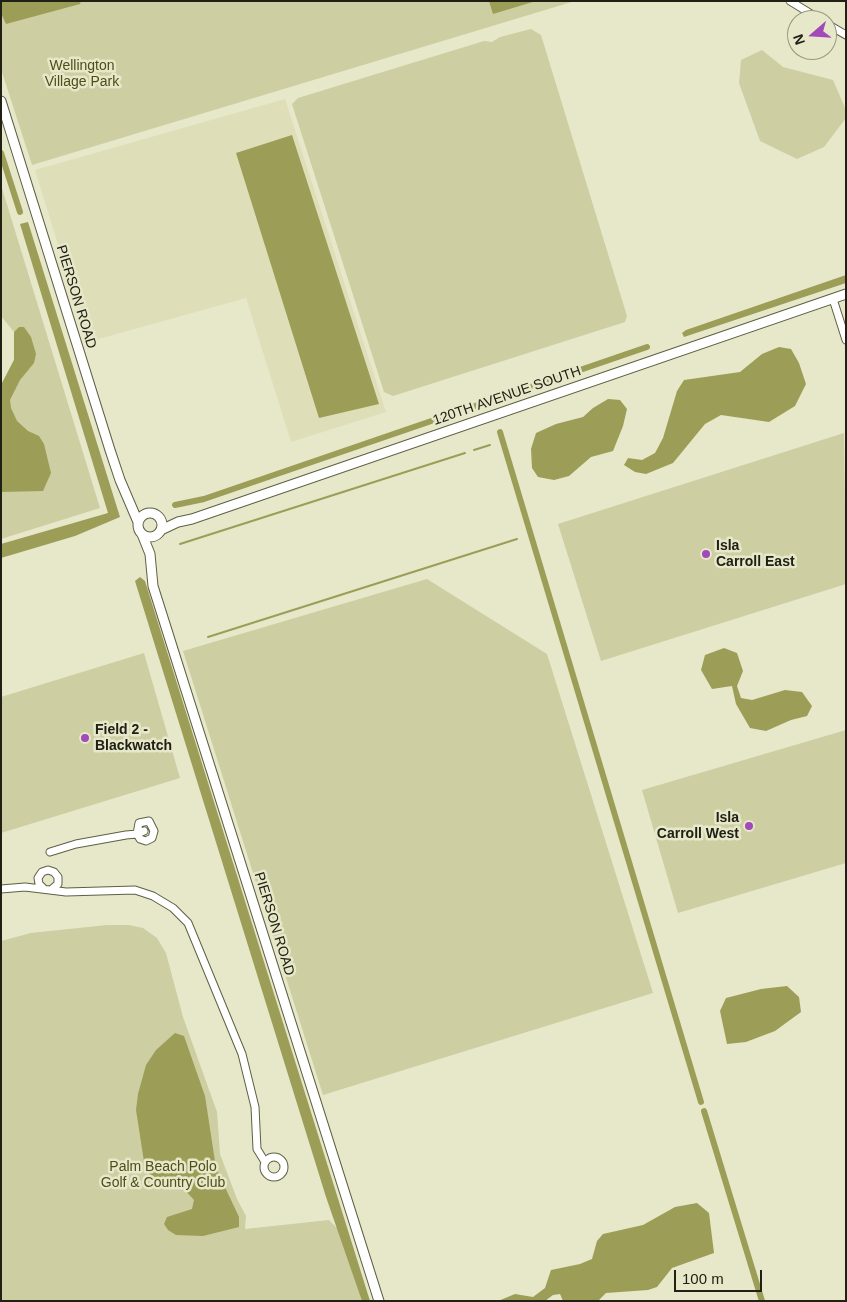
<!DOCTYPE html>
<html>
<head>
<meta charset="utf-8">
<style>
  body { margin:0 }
  #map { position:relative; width:847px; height:1302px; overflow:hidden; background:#e7e8c9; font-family:Helvetica,sans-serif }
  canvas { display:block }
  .frame { position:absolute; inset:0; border:2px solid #202015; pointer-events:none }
  .north { position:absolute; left:787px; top:10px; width:50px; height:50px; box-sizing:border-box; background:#e7e8c9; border:1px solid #979881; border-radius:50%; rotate:251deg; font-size:14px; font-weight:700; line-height:20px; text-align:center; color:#202015 }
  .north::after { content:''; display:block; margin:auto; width:18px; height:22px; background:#a14bb8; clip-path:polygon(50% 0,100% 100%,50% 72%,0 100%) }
  .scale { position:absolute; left:674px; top:1270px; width:88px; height:22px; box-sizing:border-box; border:2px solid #202015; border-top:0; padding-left:6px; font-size:15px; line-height:18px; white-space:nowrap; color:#202015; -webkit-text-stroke:4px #e7e8c9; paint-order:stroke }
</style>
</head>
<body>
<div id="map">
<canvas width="847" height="1302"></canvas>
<div class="frame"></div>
<div class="north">N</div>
<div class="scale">100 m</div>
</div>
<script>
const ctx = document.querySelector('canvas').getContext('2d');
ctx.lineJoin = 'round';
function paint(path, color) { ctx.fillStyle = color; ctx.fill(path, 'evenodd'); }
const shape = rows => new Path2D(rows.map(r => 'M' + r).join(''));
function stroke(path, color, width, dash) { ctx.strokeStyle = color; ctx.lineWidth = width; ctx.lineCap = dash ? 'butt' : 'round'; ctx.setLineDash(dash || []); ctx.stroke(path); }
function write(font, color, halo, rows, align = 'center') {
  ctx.font = font + ' Helvetica,sans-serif'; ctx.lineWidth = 5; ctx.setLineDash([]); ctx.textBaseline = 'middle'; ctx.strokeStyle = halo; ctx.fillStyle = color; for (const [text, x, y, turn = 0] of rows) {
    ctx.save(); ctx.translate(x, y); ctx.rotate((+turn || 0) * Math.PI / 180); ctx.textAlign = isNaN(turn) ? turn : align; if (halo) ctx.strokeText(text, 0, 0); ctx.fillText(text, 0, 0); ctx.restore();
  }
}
paint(shape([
  [285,99,386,412,291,442,246,298,88,342,35,170]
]), '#dedfb8');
paint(shape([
  [1,1,575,1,32,165,1,69],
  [531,29,541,35,627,316,625,322,393,396,384,392,292,104,298,98,484,41,492,42,500,37],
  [762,50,783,67,833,80,846,110,846,118,824,147,797,159,760,141,739,83,741,60],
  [1,185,100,508,1,539,1,385,14,360,15,345,14,332,1,316],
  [844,433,846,584,601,661,558,524],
  [427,579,547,654,653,993,323,1095,183,651],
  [144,653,180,778,1,833,1,697],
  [846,730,846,863,678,913,642,790],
  [107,925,129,925,143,928,157,938,166,953,183,1017,217,1112,220,1154,237,1199,246,1216,245,1229,329,1220,340,1231,362,1301,1,1301,1,941,31,933]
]), '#cdcea2');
paint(shape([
  [1,1,81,1,80,4,6,24,1,13],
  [489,1,536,1,493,14],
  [292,135,379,404,319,418,236,153],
  [28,222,120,517,75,536,1,558,1,544,108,513,20,224],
  [846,275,846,283,684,337,682,333,686,330],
  [19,327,24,327,31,337,36,354,34,363,20,380,10,400,11,408,17,421,28,431,39,436,44,444,51,473,43,491,1,492,1,385,14,360,14,332],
  [779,347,791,349,799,363,806,384,795,406,769,422,721,415,705,424,673,463,646,474,635,472,624,465,628,458,642,460,655,453,663,438,677,391,684,380,740,372,762,354],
  [608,399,620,400,627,409,623,426,613,451,591,457,569,476,554,480,538,477,532,468,531,449,536,433,556,424,583,417,593,408],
  [140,577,145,581,370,1301,362,1301,326,1197,135,581],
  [724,648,737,653,743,671,737,686,741,698,752,700,785,690,802,692,812,706,807,716,791,720,766,731,750,728,736,704,732,686,712,689,701,670,705,655],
  [787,986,799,997,801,1012,775,1031,746,1042,727,1044,720,1011,726,998,761,989],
  [175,1033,184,1036,205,1096,216,1168,239,1217,239,1227,203,1236,176,1235,168,1230,164,1224,167,1217,192,1209,194,1200,184,1189,152,1177,145,1168,136,1110,138,1094,146,1065,156,1050],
  [697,1203,709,1213,714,1253,672,1268,657,1287,648,1290,606,1293,598,1301,563,1301,560,1294,553,1295,545,1301,498,1301,515,1294,533,1297,545,1288,551,1270,580,1264,592,1259,597,1241,603,1234,643,1225,675,1207]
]), '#9c9d57');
stroke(shape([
  [474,450,490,445],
  [180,544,465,453],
  [208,637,517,539]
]), '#9c9d57', 2);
stroke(shape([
  [1,153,20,212],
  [500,432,701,1102],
  [175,505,204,499,647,347],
  [704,1111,762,1301]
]), '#9c9d57', 6);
const minor = shape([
  [790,1,821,20],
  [827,24,846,35],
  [833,299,846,340],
  [50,852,76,844,126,835,137,834,140,839,146,841,152,838,154,831,149,821,139,823,137,834,144,831],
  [1,889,25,887,66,892,135,890,153,896,173,908,188,923,242,1054,255,1107,257,1149,265,1162],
  [44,889,39,884,38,878,42,872,48,870,54,872,58,877,58,884,51,890],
  '264 1167a10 10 0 1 1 20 0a10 10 0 1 1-20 0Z'
]);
const tertiary = shape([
  [1,101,110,450,120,480,138,522],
  '138 525a12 12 0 1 1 24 0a12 12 0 1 1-24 0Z',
  [161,530,178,522,192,519,846,294],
  [142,534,150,554,153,586,379,1301]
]);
stroke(minor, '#5e5f43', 9);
stroke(tertiary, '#5e5f43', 11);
stroke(minor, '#fff', 7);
stroke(tertiary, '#fff', 9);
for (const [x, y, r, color] of [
  [706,554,5,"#a14bb8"],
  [85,738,5,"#a14bb8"],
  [749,826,5,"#a14bb8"]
]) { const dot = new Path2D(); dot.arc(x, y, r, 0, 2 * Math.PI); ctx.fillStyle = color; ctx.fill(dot); stroke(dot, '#e7e8c9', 2); }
write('14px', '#4f4e19', '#e7e8c9', [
  ["Wellington",82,66],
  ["Village Park",82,82],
  ["Palm Beach Polo",163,1167],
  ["Golf & Country Club",163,1183]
]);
write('14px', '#202015', '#e7e8c9', [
  ["PIERSON ROAD",76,297,73],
  ["120TH AVENUE SOUTH",507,396,-19],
  ["PIERSON ROAD",274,924,73]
]);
write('bold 14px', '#202015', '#e7e8c9', [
  ["Isla",716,546],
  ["Carroll East",716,562],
  ["Field 2 -",95,730],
  ["Blackwatch",95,746],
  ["Isla",739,818,"right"],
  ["Carroll West",739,834,"right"]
], 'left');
</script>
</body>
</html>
